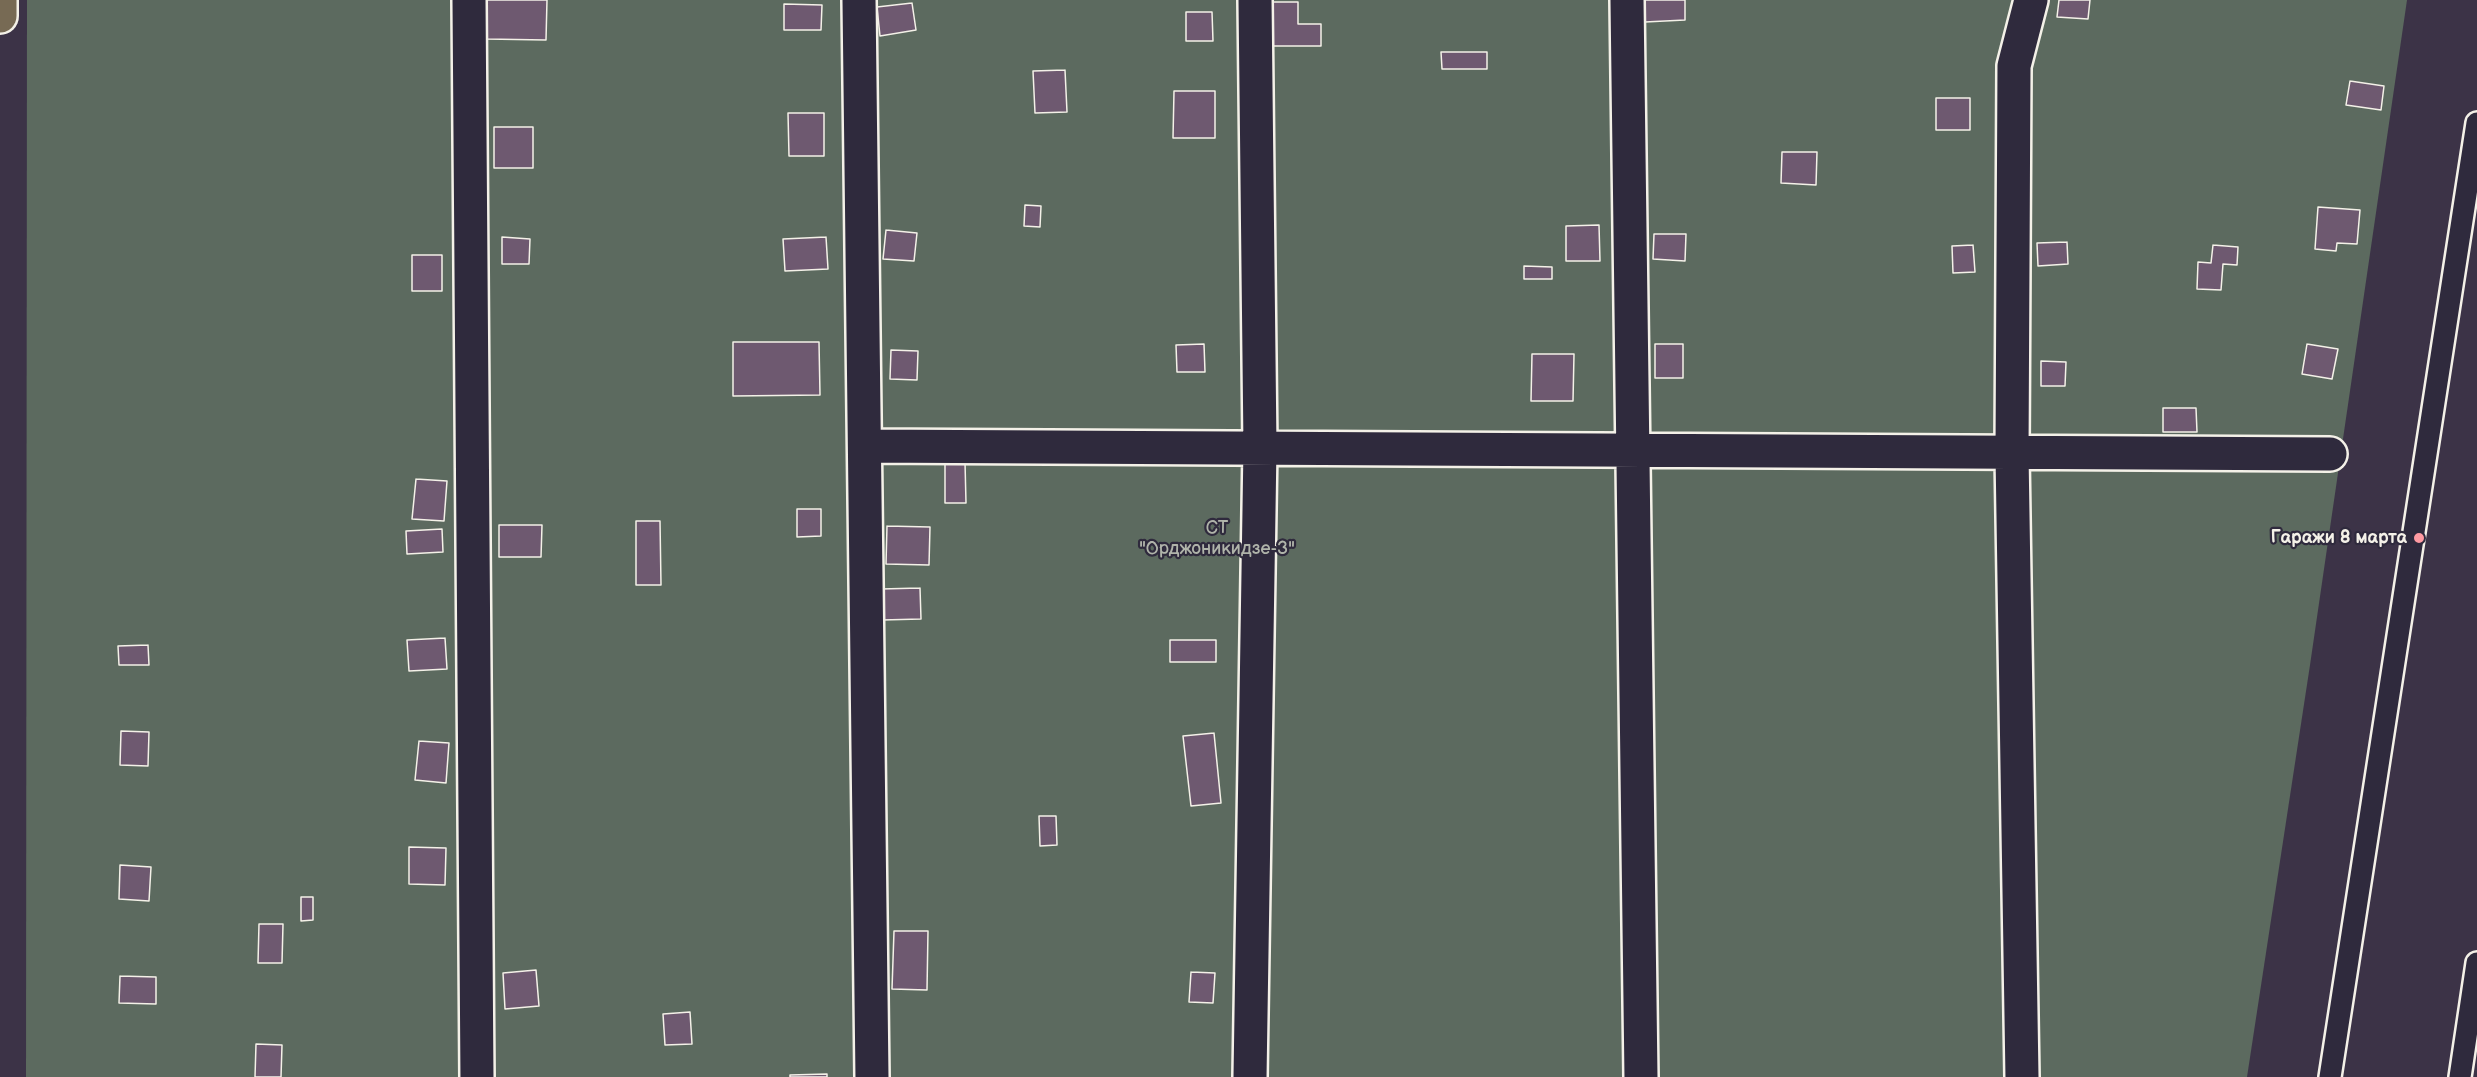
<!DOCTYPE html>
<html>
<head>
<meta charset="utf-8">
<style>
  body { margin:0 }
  canvas { display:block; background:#3c3347 }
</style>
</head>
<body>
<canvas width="2477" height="1077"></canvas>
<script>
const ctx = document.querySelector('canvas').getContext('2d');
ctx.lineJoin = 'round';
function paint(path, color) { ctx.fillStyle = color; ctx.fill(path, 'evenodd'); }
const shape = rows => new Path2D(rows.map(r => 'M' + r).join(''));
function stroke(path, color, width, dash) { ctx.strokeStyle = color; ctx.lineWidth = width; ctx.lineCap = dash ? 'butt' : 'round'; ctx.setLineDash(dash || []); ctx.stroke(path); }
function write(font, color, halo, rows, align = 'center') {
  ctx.font = font + ' "Balsamiq Sans",sans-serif'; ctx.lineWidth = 4.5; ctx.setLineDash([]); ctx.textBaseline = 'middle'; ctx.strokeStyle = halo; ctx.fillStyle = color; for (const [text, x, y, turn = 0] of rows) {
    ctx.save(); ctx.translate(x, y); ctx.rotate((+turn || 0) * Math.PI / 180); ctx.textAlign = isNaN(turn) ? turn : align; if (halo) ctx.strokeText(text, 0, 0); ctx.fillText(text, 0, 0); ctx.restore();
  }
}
paint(shape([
  [27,0,2407,0,2310,665,2247,1077,26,1077]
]), '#5c6a5f');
const building = shape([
  [487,0,547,0,546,40,486,39,487,0],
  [1644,0,1685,0,1685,20,1645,22,1644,0],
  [2059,0,2090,0,2088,19,2057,17,2059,0],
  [1265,2,1298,2,1298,24,1321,24,1321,46,1265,46,1265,2],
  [912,3,916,30,880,36,877,7,912,3],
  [784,4,822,5,821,30,784,30,784,4],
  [1186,12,1212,12,1213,41,1186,41,1186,12],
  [1441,52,1487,52,1487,69,1442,69,1441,52],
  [1065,70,1067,112,1035,113,1033,71,1065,70],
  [2350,81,2384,86,2381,110,2346,105,2350,81],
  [1174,91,1215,91,1215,138,1173,138,1174,91],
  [1936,98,1970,98,1970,130,1936,130,1936,98],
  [788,113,824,113,824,156,789,156,788,113],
  [494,127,533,127,533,168,494,168,494,127],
  [1782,152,1817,152,1816,185,1781,183,1782,152],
  [1025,205,1041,206,1040,227,1024,226,1025,205],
  [2318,207,2360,210,2357,244,2337,243,2336,251,2315,249,2318,207],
  [1599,225,1600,261,1566,261,1566,226,1599,225],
  [886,230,917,233,914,261,883,259,886,230],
  [1654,234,1686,234,1685,261,1653,259,1654,234],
  [502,237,530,239,529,264,502,264,502,237],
  [826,237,828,269,785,271,783,239,826,237],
  [2067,242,2068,264,2038,266,2037,243,2067,242],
  [1973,245,1975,272,1953,273,1952,246,1973,245],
  [2213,245,2238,247,2237,265,2223,264,2221,290,2197,289,2198,262,2211,263,2213,245],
  [412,255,442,255,442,291,412,291,412,255],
  [1524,266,1552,267,1552,279,1524,279,1524,266],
  [733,342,819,342,820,395,733,396,733,342],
  [1204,344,1205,372,1177,372,1176,345,1204,344],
  [1655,344,1683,344,1683,378,1655,378,1655,344],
  [2307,344,2338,349,2332,379,2302,374,2307,344],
  [891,350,918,351,917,380,890,379,891,350],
  [1532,354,1574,354,1573,401,1531,401,1532,354],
  [2041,361,2066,362,2065,386,2041,386,2041,361],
  [2163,408,2196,408,2197,432,2163,432,2163,408],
  [965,462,966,503,945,503,945,463,965,462],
  [416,479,447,481,444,521,412,519,416,479],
  [797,509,821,509,821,536,797,537,797,509],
  [636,521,660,521,661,585,636,585,636,521],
  [499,525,542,525,541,557,499,557,499,525],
  [887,526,930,527,929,565,886,564,887,526],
  [442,529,443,552,407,554,406,531,442,529],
  [920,588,921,619,882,620,881,589,920,588],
  [445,638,447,669,409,671,407,640,445,638],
  [1170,640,1216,640,1216,662,1170,662,1170,640],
  [148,645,149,665,119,665,118,646,148,645],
  [121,731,149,732,148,766,120,765,121,731],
  [1214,733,1221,803,1191,806,1183,736,1214,733],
  [419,741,449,743,446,783,415,780,419,741],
  [1039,816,1056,816,1057,845,1040,846,1039,816],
  [409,847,446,848,445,885,409,884,409,847],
  [120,865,151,867,149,901,119,899,120,865],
  [301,897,313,897,313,920,301,921,301,897],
  [259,924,283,924,282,963,258,963,259,924],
  [894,931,928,931,927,990,892,989,894,931],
  [536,970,539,1006,505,1009,503,973,536,970],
  [1191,972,1215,973,1213,1003,1189,1002,1191,972],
  [120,976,156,977,156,1004,119,1003,120,976],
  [690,1012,692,1044,665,1045,663,1014,690,1012],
  [256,1044,282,1045,281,1077,255,1077,256,1044],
  [827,1074,827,1077,790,1077,790,1075,827,1074]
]);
paint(building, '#6e5970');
stroke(building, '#f4f1e8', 1.5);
const service = shape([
  [2330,1077,2477,123],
  [2460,1077,2477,963]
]);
const minor = shape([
  [469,0,477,1077],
  [859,0,872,1077],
  [1627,0,1641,1077],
  [865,446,2330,454],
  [1250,1077,1260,447,1255,0],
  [2022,1077,2012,454,2014,66,2031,0]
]);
const primary = shape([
  [0,16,0,0]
]);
stroke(service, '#f4f1e8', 26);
stroke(minor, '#f4f1e8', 38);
stroke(primary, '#f4f1e8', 38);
stroke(service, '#2f2a3d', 21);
stroke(minor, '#2f2a3d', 33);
stroke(primary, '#776a54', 33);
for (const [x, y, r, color] of [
  [2419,538,6,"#ff9aa2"]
]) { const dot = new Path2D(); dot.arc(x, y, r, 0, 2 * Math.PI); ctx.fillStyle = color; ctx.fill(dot); stroke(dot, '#2f2a3d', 2); }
write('18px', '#b0b4aa', '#2f2a3d', [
  ["СТ",1217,528],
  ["\"Орджоникидзе-3\"",1217,549]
]);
write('bold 18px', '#f4f1e8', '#2f2a3d', [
  ["Гаражи 8 марта",2407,538]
], 'right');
</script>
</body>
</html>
